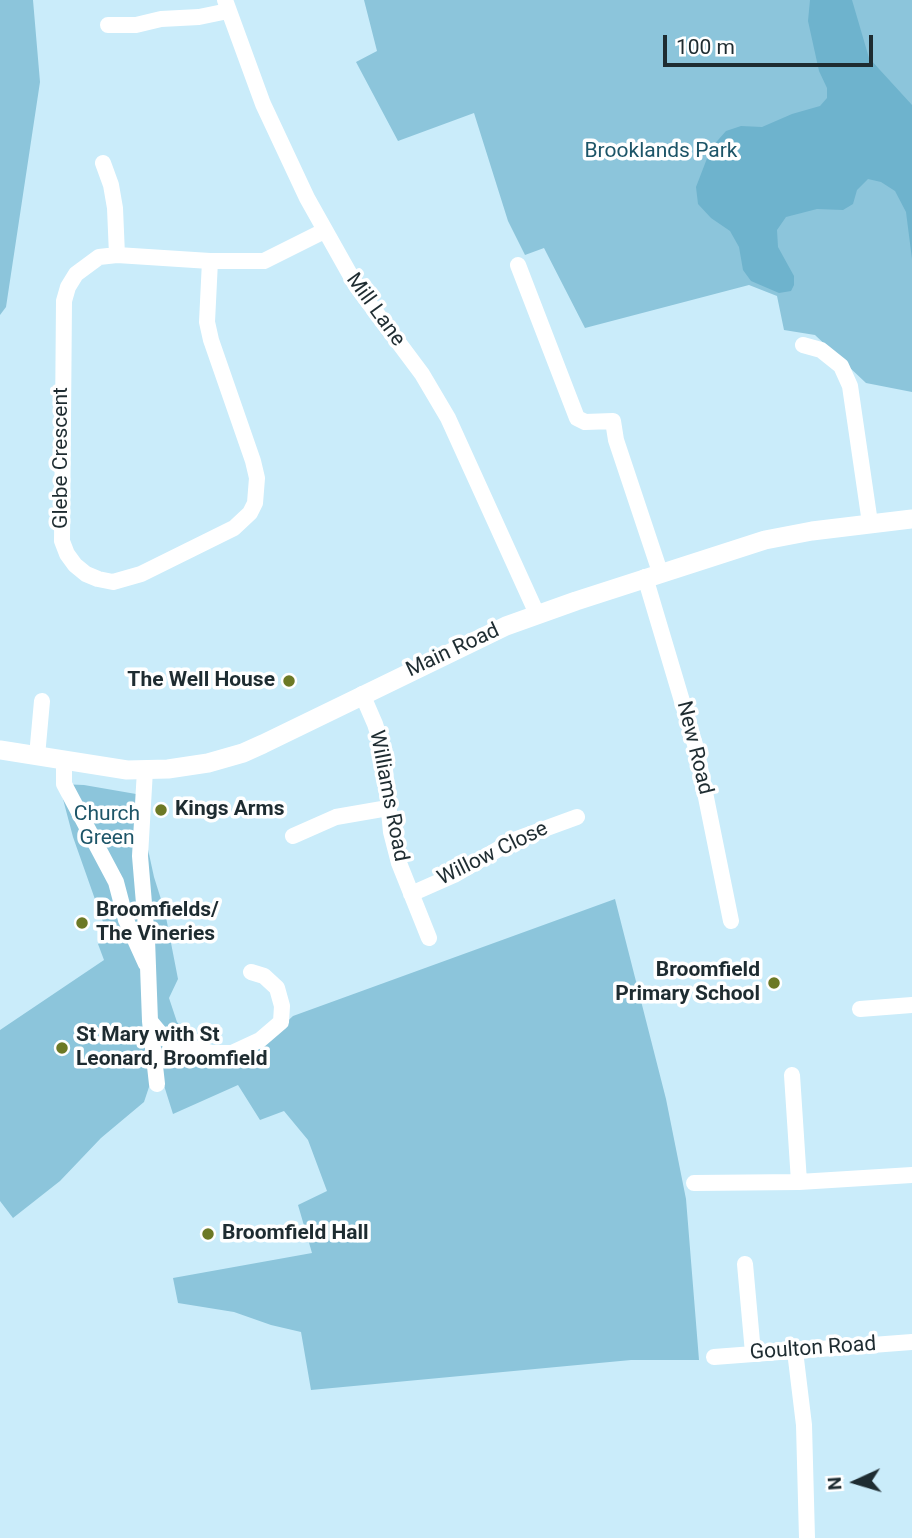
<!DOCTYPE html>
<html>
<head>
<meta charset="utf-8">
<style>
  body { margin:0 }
  #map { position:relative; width:912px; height:1538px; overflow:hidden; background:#caecfa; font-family:Roboto,sans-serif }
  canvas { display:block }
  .north { position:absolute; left:821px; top:1447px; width:70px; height:70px; -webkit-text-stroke:5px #fff; paint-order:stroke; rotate:266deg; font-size:19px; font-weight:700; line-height:28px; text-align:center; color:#1e2c31 }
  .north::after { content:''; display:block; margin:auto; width:24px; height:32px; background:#1e2c31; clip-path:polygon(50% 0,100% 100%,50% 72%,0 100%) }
  .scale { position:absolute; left:663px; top:35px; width:210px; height:32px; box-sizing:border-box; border:4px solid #1e2c31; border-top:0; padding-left:9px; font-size:21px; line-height:24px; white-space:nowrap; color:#1e2c31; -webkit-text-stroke:5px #fff; paint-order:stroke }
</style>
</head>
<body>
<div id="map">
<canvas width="912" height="1538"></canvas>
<div class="north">N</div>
<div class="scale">100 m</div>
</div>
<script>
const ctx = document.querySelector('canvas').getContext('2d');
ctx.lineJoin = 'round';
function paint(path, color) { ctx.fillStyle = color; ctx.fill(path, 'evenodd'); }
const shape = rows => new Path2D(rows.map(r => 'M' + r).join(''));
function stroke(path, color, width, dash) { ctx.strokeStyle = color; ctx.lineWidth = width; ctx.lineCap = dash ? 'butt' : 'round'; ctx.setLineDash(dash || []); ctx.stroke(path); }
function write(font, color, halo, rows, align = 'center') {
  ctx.font = font + ' Roboto,sans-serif'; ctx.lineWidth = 7; ctx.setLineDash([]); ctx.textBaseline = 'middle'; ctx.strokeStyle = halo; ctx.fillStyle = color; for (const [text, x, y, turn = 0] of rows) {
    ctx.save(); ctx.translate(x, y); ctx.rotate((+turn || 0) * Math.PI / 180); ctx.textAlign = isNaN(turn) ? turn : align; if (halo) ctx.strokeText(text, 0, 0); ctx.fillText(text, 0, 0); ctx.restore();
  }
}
paint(shape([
  [0,0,33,0,40,82,6,307,0,315],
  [364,0,912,0,912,392,866,383,815,335,784,330,777,296,749,285,585,328,544,248,525,255,508,221,474,113,398,141,356,62,377,51],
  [59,784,84,785,136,794,154,877,165,912,178,979,169,998,177,1022,203,1056,216,1062,266,1041,293,1016,615,899,666,1099,686,1199,699,1360,631,1360,311,1390,301,1332,271,1325,234,1312,178,1303,173,1278,312,1253,298,1205,327,1191,308,1140,284,1111,260,1120,238,1085,173,1114,161,1076,151,1081,144,1102,101,1138,60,1181,13,1218,0,1201,0,1030,104,960,98,944,109,939,73,837]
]), '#8cc5db');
paint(shape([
  [810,0,852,0,869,58,912,105,912,259,906,212,895,191,881,182,868,179,857,190,853,204,843,210,817,209,786,217,777,230,778,247,794,276,794,285,791,291,779,293,751,281,743,270,739,247,730,231,711,218,698,204,696,187,711,148,726,131,741,126,762,127,792,114,820,106,827,98,827,88,819,71,808,21]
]), '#6eb3cd');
stroke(shape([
  [225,0,263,104,307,198,357,287,422,374,448,418,537,614],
  [108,25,136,25,161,19,199,17,228,11],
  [103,163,111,185,115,208,117,255],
  [210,261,207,322,211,340,253,461,257,478,255,503,250,513,234,528,141,574,113,582,98,579,86,574,75,565,67,554,62,541,64,301,68,287,76,274,99,257,117,255,210,261,264,261,324,231],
  [518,265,577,418,585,422,613,421,616,440,660,572],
  [803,345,821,350,841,366,850,386,870,523],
  [645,577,696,748,731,921],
  [362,694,375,724,383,749,391,832,399,863,429,938],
  [37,756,42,701],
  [64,761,64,784,116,882,126,920,146,964],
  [145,770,140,856,147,939,150,1021,157,1084],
  [293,836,336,817,388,808],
  [411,894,454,875,514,840,577,817],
  [860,1009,912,1005],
  [150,1021,165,1039,211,1053,232,1053,260,1040,281,1022,282,1006,277,988,264,976,251,972],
  [792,1075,799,1182],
  [694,1183,799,1182,912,1175],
  [745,1264,753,1353],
  [795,1351,804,1425,807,1538],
  [714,1357,912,1342]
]), '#fff', 16);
stroke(shape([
  [0,750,127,770,168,769,208,763,243,753,263,744,506,626,576,601,765,540,812,531,912,519]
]), '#fff', 19);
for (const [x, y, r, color] of [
  [289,681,7,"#6c7926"],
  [161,810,7,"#6c7926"],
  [82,923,7,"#6c7926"],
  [774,983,7,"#6c7926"],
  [62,1048,7,"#6c7926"],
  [208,1234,7,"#6c7926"]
]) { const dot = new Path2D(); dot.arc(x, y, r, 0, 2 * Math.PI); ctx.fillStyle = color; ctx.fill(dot); stroke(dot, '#fff', 2.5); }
write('21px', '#1d5568', '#fff', [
  ["Brooklands Park",661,152],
  ["Church",107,815],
  ["Green",107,839]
]);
write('21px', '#1e2c31', '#fff', [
  ["Mill Lane",375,310,54],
  ["Glebe Crescent",62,458,-90],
  ["Main Road",453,651,-25],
  ["New Road",694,748,76],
  ["Williams Road",388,796,79],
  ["Willow Close",493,854,-26],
  ["Goulton Road",813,1349,-4]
]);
write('bold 21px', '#1e2c31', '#fff', [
  ["The Well House",275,681,"right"],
  ["Kings Arms",175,810],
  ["Broomfields/",96,911],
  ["The Vineries",96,935],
  ["Broomfield",760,971,"right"],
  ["Primary School",760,995,"right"],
  ["St Mary with St",76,1036],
  ["Leonard, Broomfield",76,1060],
  ["Broomfield Hall",222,1234]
], 'left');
</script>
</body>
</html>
